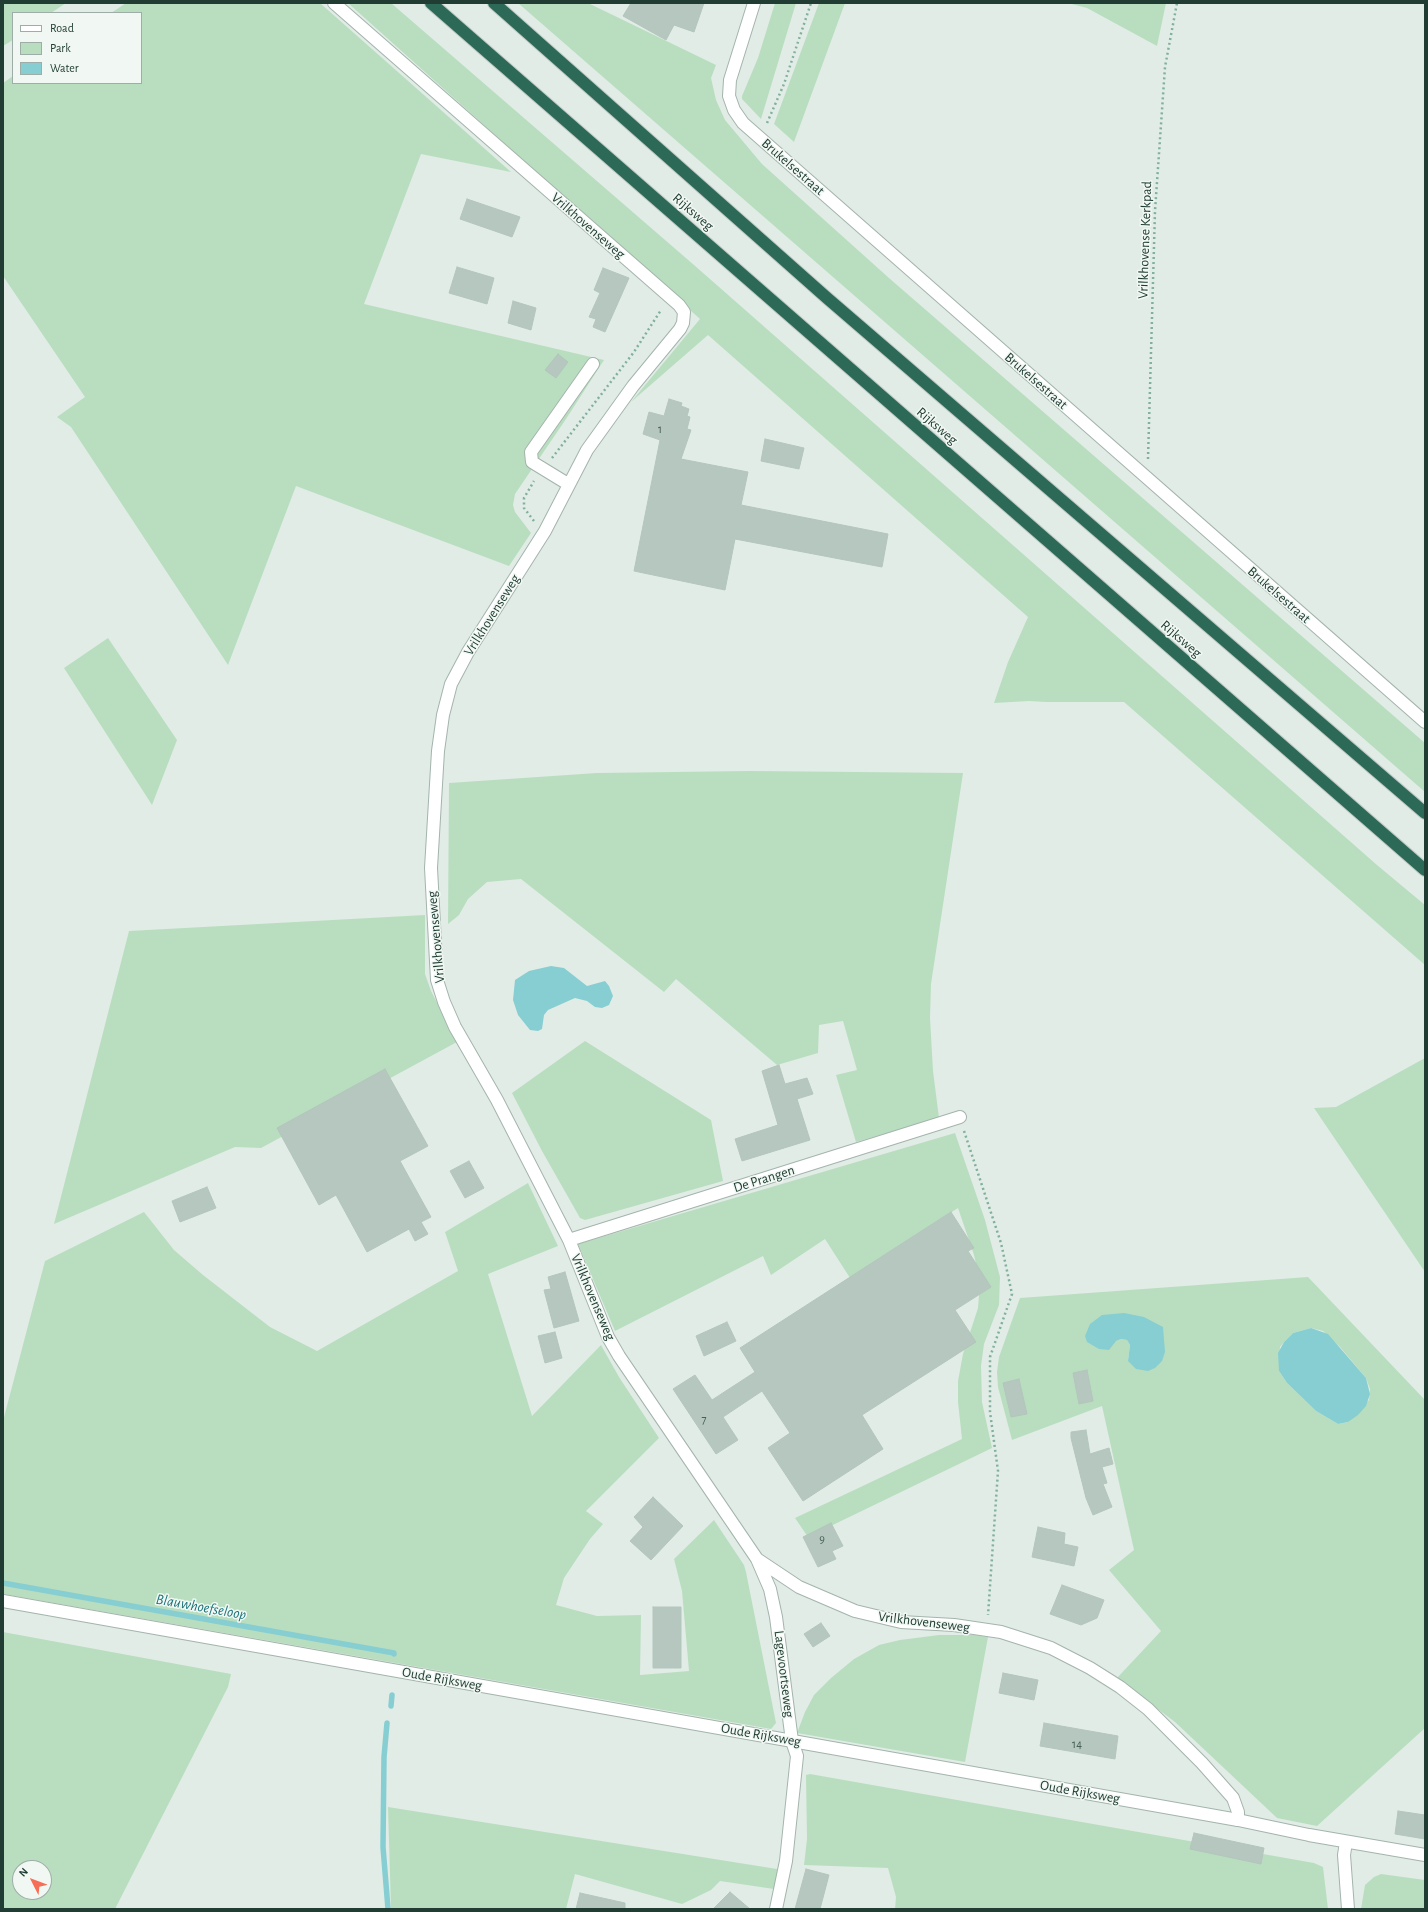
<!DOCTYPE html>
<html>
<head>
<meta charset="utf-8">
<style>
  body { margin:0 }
  #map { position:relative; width:1428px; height:1912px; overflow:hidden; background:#e1ece6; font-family:"Alegreya Sans",sans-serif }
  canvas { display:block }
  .frame { position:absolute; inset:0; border:4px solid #213d33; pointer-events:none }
  .legend { position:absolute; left:12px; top:12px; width:130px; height:72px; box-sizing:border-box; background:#f1f8f4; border:1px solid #9eada7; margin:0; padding:5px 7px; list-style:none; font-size:12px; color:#213d33 }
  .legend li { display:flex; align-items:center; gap:8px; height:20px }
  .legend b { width:20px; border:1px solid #9eada7 }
  .north { position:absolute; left:12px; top:1860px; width:40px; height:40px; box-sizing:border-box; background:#f1f8f4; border:1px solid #9eada7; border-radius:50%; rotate:312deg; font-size:11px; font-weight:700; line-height:16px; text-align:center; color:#213d33 }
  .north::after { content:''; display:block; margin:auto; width:14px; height:18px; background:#f56e56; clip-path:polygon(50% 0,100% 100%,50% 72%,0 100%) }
</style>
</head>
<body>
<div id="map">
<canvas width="1428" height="1912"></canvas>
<div class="frame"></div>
<ul class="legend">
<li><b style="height:5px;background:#fff"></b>Road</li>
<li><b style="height:11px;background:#b9debf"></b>Park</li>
<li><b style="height:11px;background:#87ced2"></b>Water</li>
</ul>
<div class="north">N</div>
</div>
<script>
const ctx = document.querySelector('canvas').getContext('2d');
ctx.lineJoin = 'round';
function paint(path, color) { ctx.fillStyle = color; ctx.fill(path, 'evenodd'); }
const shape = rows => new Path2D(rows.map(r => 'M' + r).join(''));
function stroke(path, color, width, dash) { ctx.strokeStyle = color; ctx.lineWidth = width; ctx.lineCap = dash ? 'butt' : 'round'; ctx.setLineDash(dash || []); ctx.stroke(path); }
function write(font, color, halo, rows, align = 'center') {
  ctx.font = font + ' "Alegreya Sans",sans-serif'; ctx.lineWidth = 3; ctx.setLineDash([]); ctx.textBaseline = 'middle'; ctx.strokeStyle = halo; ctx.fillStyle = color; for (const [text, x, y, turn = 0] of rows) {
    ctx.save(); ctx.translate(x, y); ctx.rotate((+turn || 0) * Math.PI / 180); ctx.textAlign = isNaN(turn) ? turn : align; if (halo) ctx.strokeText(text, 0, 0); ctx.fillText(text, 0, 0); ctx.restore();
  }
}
paint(shape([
  [3,3,66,3,51,13,13,13,13,40,3,46],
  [126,3,320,3,511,172,421,154,364,304,604,360,566,419,515,494,513,505,515,512,531,533,509,566,296,486,228,665,71,427,57,417,85,397,3,276,3,83,13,76,13,83,141,83,141,13,111,13],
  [348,3,391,3,694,265,1377,865,1425,905,1425,965,1124,702,1046,702,1029,701,994,703,1008,662,1028,617,708,335,631,402,700,319],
  [518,3,588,3,716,65,711,78,716,100,725,120,762,164,889,278,1425,743,1425,792],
  [775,3,796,3,761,119,742,99,742,96,758,58],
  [819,3,845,3,794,142,774,124],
  [1068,3,1166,3,1157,46,1087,8],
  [108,638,177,740,152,805,64,668],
  [750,771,963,773,931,984,930,1018,933,1071,939,1118,856,1142,836,1075,857,1070,843,1021,819,1025,818,1053,777,1065,676,979,664,992,521,879,487,882,468,899,459,915,448,924,449,783,597,773],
  [425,915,425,974,431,991,457,1042,261,1148,235,1147,54,1224,129,931],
  [585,1041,711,1120,723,1181,585,1220,580,1218,542,1151,512,1093],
  [1425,1058,1425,1272,1314,1108,1336,1107],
  [955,1133,985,1220,1000,1277,999,1305,984,1344,981,1366,982,1402,992,1448,808,1537,795,1518,962,1439,958,1402,958,1381,963,1354,978,1308,980,1282,974,1255,958,1208,850,1278,825,1239,771,1275,763,1256,615,1331,578,1244],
  [528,1183,558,1246,488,1274,532,1416,601,1345,619,1377,659,1438,586,1511,603,1524,590,1539,564,1578,556,1605,597,1616,641,1615,640,1675,689,1671,682,1591,674,1559,714,1520,744,1565,746,1572,776,1723,771,1729,3,1594,3,1421,45,1261,144,1212,174,1250,203,1275,270,1327,317,1351,458,1271,445,1232],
  [1308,1277,1425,1400,1425,1728,1317,1826,1277,1818,1175,1722,1117,1678,1161,1631,1109,1570,1134,1550,1102,1406,1012,1440,998,1387,997,1372,999,1357,1020,1298],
  [1144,1317,1128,1361,1130,1345,1127,1340,1121,1339,1116,1341],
  [1311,1328,1323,1331,1340,1347,1366,1378,1370,1389,1369,1400,1348,1422,1338,1424,1316,1411,1287,1383,1279,1371,1280,1347,1284,1342,1293,1333],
  [3,1632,231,1674,228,1687,115,1909,3,1909],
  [20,1868,44,1868,44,1892,20,1892],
  [939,1635,975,1635,988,1637,965,1762,797,1733,805,1712,814,1695,831,1678,854,1659,879,1645,900,1640],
  [810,1774,1314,1863,1323,1867,1328,1909,895,1909,896,1897,888,1868,804,1865,807,1839,806,1775],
  [388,1807,777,1869,777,1876,774,1889,720,1881,711,1890,682,1904,575,1874,566,1909,391,1909],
  [1381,1874,1425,1880,1425,1909,1361,1909,1365,1885,1374,1877]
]), '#b9debf');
paint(shape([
  [551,966,564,968,587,986,605,981,609,986,613,996,609,1005,602,1008,595,1007,587,1001,575,998,548,1010,544,1015,542,1029,538,1031,530,1030,518,1015,513,1000,515,980,529,971],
  [1124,1313,1144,1317,1163,1327,1165,1352,1162,1361,1155,1368,1148,1371,1136,1369,1128,1361,1130,1345,1127,1340,1121,1339,1116,1341,1109,1350,1099,1349,1087,1342,1085,1336,1090,1324,1102,1315],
  [1311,1328,1328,1334,1366,1378,1370,1394,1366,1406,1358,1415,1348,1422,1338,1424,1316,1411,1287,1383,1279,1371,1278,1353,1284,1342,1293,1333]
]), '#87ced2');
stroke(shape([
  [3,1583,394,1653,394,1654],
  [391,1706,392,1695],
  [387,1723,384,1757,383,1847,388,1909]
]), '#87ced2', 5.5);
const building = shape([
  [631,3,704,3,694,32,674,25,666,40,623,16,631,3],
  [467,199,520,217,512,237,460,219,467,199],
  [457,267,494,278,487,304,449,293,457,267],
  [603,268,629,278,605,332,593,327,596,319,589,317,600,293,594,290,603,268],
  [513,301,536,308,531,330,508,323,513,301],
  [558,354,568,362,556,378,545,370,558,354],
  [669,399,682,403,681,406,689,409,687,416,690,417,687,429,691,430,681,459,748,472,741,505,888,534,882,567,735,539,725,590,634,571,660,440,643,434,649,412,664,416,669,399],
  [765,439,804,448,799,469,761,461,765,439],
  [779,1065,785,1084,807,1078,813,1094,797,1099,810,1140,742,1161,735,1139,778,1125,762,1071,779,1065],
  [385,1069,428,1146,400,1161,431,1217,421,1222,428,1234,415,1241,409,1229,367,1252,336,1195,319,1205,277,1128,385,1069],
  [469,1161,484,1188,465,1198,450,1171,469,1161],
  [207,1187,216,1208,180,1222,172,1201,207,1187],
  [951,1212,974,1248,968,1251,991,1287,955,1310,976,1342,862,1415,883,1449,803,1501,768,1448,790,1433,762,1391,723,1417,738,1440,716,1454,673,1389,695,1375,712,1400,755,1372,740,1348,951,1212],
  [565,1272,579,1321,554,1328,544,1290,551,1289,548,1277,565,1272],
  [727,1322,736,1341,704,1356,696,1336,727,1322],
  [555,1332,562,1358,545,1363,538,1336,555,1332],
  [1087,1370,1093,1401,1079,1404,1073,1373,1087,1370],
  [1019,1379,1027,1414,1011,1417,1003,1383,1019,1379],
  [1086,1430,1090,1454,1109,1448,1113,1464,1102,1467,1107,1483,1103,1484,1112,1507,1093,1515,1086,1498,1071,1438,1071,1432,1086,1430],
  [653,1497,683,1526,651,1560,630,1541,643,1527,634,1517,653,1497],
  [831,1523,843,1546,832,1551,836,1559,818,1567,803,1537,831,1523],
  [1038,1527,1065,1533,1064,1544,1078,1547,1074,1566,1032,1557,1038,1527],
  [1062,1585,1104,1600,1097,1618,1081,1625,1050,1614,1062,1585],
  [653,1607,681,1607,681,1668,653,1668,653,1607],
  [821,1623,830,1636,813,1647,804,1634,821,1623],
  [1003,1673,1038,1680,1034,1700,999,1693,1003,1673],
  [1044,1723,1118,1736,1115,1759,1040,1746,1044,1723],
  [1398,1811,1425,1815,1425,1839,1395,1834,1398,1811],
  [1194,1833,1264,1848,1261,1864,1190,1849,1194,1833],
  [806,1869,829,1875,820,1909,795,1909,806,1869],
  [730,1892,750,1909,713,1909,730,1892],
  [580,1893,625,1903,625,1909,576,1909,580,1893]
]);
paint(building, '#b6c7bf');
stroke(building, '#b3c6bc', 1);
const minor = shape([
  [334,3,679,305,684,312,683,323,680,329,633,386,587,450,545,531,468,652,451,684,443,715,438,751,431,868,437,980,444,1002,455,1027,497,1100,569,1240,608,1337,619,1356,757,1559,799,1587,855,1611,901,1622,954,1625,1001,1632,1051,1648,1090,1668,1120,1687,1148,1709,1202,1763,1233,1798,1238,1812,1238,1820],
  [754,3,730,80,729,96,734,110,743,123,1425,722],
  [568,484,532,462,531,452,593,364],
  [569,1240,960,1117],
  [757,1559,770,1589,776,1617,792,1741,797,1756,786,1861,776,1909],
  [1346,1842,1344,1855,1348,1909]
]);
const tertiary = shape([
  [3,1601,1238,1820,1309,1835,1425,1855]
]);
const motorway = shape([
  [431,3,1425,870],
  [494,3,827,298,1425,813]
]);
stroke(minor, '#a4b4ad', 14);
stroke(tertiary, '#a4b4ad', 14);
stroke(motorway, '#c1c9c6', 14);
stroke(shape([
  [767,123,784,84,811,3],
  [552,458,634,352,661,310],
  [1148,459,1155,211,1165,67,1177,3],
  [534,521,524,508,524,498,534,481],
  [964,1131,1001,1243,1012,1294,990,1357,990,1412,998,1471,988,1615]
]), '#81b09d', 2.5, [2, 3]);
stroke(minor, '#fff', 12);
stroke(tertiary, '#fff', 12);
stroke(motorway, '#2c6a57', 12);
write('12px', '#466056', null, [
  ["1",660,429],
  ["7",704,1419],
  ["9",822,1539],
  ["14",1077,1744]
]);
write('14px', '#213d33', '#f1f8f4', [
  ["Brukelsestraat",793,167,41],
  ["Rijksweg",693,212,41],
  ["Vrilkhovenseweg",588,226,41],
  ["Vrilkhovense Kerkpad",1145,240,-88],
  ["Brukelsestraat",1036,381,41],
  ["Rijksweg",937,426,41],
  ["Brukelsestraat",1279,595,41],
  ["Vrilkhovenseweg",492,615,-58],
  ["Rijksweg",1181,639,41],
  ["Vrilkhovenseweg",436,937,-95],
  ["De Prangen",764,1179,-17],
  ["Vrilkhovenseweg",593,1297,67],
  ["Vrilkhovenseweg",924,1622,7],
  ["Lagevoortseweg",784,1674,83],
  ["Oude Rijksweg",442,1679,10],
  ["Oude Rijksweg",761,1735,10],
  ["Oude Rijksweg",1080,1792,10]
]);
write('italic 15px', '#1a737a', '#f1f8f4', [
  ["Blauwhoefseloop",201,1607,10]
]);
</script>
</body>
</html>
